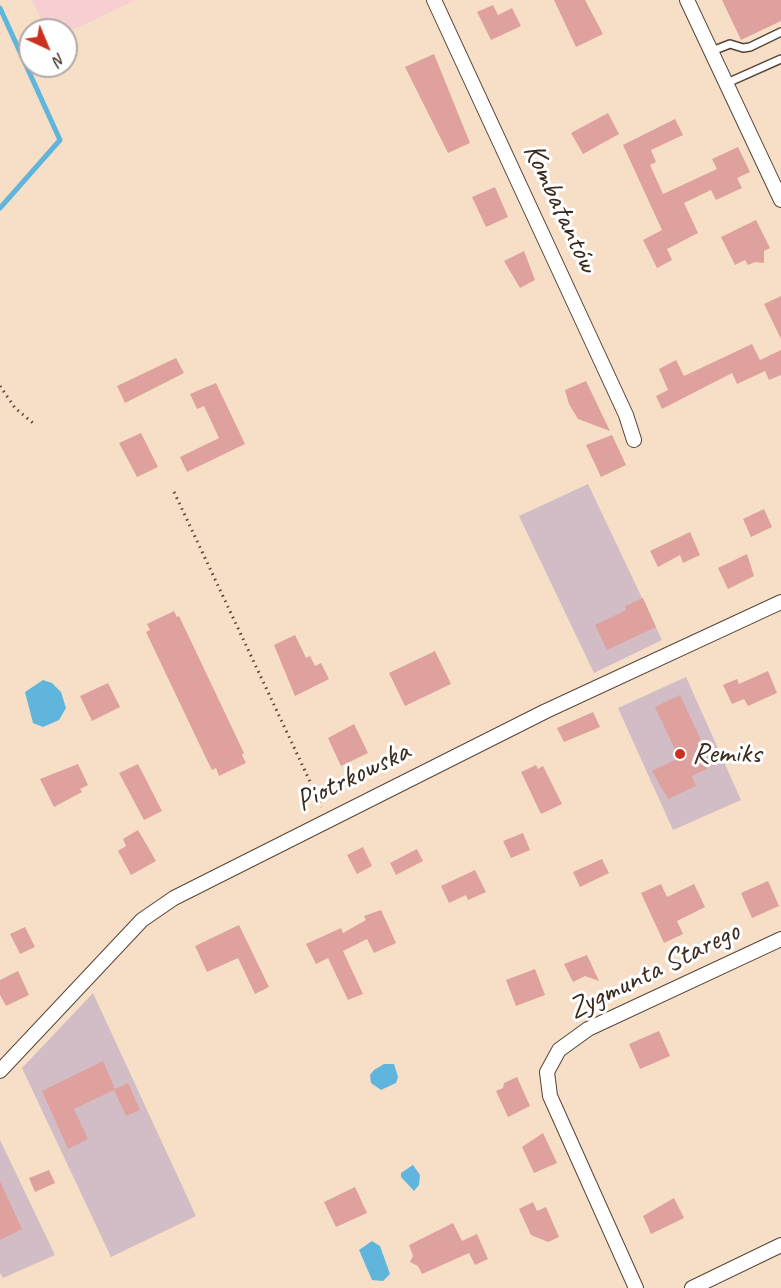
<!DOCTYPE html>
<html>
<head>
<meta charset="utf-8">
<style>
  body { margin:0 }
  #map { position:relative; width:781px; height:1288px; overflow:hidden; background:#f6dfc6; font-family:Caveat,sans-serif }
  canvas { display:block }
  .north { position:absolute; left:18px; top:18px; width:60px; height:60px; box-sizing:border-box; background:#fff; border:2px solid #b1aaa5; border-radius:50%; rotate:136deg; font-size:16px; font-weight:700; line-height:24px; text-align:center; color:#3b2a1e }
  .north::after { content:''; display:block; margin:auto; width:21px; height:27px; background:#c8321e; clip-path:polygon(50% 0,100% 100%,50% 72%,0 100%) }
</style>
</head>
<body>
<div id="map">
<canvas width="781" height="1288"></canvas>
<div class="north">N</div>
</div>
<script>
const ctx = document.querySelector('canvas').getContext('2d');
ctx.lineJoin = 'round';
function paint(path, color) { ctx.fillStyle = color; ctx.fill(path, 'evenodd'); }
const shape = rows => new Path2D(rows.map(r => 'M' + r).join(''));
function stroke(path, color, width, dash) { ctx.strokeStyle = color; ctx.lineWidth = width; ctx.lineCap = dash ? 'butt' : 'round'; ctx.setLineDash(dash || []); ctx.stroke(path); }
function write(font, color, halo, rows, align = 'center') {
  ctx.font = font + ' Caveat,sans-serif'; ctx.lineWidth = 6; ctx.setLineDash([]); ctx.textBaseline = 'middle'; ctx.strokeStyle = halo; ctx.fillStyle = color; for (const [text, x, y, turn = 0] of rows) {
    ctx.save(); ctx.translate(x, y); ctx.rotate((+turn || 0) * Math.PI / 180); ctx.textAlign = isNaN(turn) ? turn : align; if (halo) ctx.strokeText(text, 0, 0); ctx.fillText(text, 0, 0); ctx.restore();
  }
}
paint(shape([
  [32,0,136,0,66,33,66,30,46,30]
]), '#f7cfd2');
paint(shape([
  [588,484,662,640,594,673,519,516],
  [686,677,741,800,673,830,618,708],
  [93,993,196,1216,111,1257,22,1068],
  [0,1140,55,1255,3,1278,0,1273]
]), '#d2bdc6');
paint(shape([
  [43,680,52,683,61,692,66,708,59,720,43,727,33,723,25,692],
  [384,1064,394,1064,398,1077,396,1083,381,1090,371,1083,370,1075,374,1070],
  [413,1165,420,1175,419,1185,414,1191,401,1177,401,1173],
  [372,1241,380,1246,390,1274,383,1281,372,1280,359,1250]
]), '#60b5dc');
stroke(shape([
  [0,8,60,140,0,208]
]), '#60b5dc', 5);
paint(shape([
  [554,0,585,0,603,34,576,47],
  [722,0,781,0,781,21,741,40],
  [493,5,498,15,512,8,521,26,491,40,477,12],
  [434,54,470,143,448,153,405,67],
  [608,113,619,134,583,154,571,133],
  [675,119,683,135,651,150,656,162,650,165,663,194,717,169,712,159,738,147,750,172,737,178,742,188,716,200,711,190,684,203,698,233,667,249,672,260,657,268,643,240,662,230,623,145],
  [495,187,508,217,486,227,472,197],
  [756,220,770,248,764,251,764,263,755,262,748,265,745,260,735,265,721,237],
  [524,251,535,280,520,288,504,261],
  [781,296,781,339,764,304],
  [752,344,760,360,781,350,781,375,769,380,765,371,737,384,732,373,662,409,656,396,668,390,659,369,676,360,684,376],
  [176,358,184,373,125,403,117,386],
  [586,381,610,431,578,419,569,404,565,390],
  [216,383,245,444,187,472,180,457,219,438,204,406,197,409,190,394],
  [141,433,158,467,137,477,119,443],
  [612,435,626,465,601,477,586,445],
  [764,509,772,527,751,537,743,519],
  [690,532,700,555,683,563,680,555,658,567,650,551],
  [747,554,754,576,728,589,718,568],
  [643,598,656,627,607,650,595,625,626,610,625,606],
  [174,611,177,617,179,616,244,753,242,755,246,763,219,776,216,768,212,770,205,756,146,632,150,630,147,624],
  [295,635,306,658,310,656,315,666,321,663,329,679,295,696,274,645],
  [435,651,451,684,405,706,389,673],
  [768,671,777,693,748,706,744,699,732,704,723,685,737,679,739,684],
  [108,683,120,707,92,721,80,696],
  [680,695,713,766,692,776,696,786,668,799,652,771,679,758,655,707],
  [593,712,600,727,564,742,557,728],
  [354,724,368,753,341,766,328,738],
  [78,764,88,785,80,789,82,792,54,807,40,779],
  [138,764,162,811,144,820,119,773],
  [536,765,538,769,543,766,562,804,541,814,521,772],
  [138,830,156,861,131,875,118,851,126,846,123,839],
  [523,833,530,850,511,858,503,841],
  [363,847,372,866,357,874,347,855],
  [417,849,423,861,396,875,390,863],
  [602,859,609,873,580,887,573,872],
  [475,870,486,892,468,900,466,895,449,903,441,886],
  [768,881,779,906,752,918,741,893],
  [661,884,667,897,694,884,705,907,677,921,683,934,664,943,641,893],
  [381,910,396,943,374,953,367,939,343,951,363,994,348,1000,328,958,316,964,306,944,341,928,343,933,366,920,364,916],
  [239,925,269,987,255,994,238,958,207,972,195,946],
  [25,927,35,947,20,954,10,934],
  [587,955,599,981,585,976,573,982,564,964],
  [535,969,545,995,516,1006,506,980],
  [18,971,29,995,6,1006,0,995,0,980],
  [659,1031,670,1056,640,1069,629,1044],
  [103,1061,115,1089,128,1083,140,1110,126,1116,114,1090,74,1109,88,1139,68,1149,42,1091],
  [517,1077,530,1106,508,1117,496,1091,503,1088,504,1083],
  [543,1133,557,1163,534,1173,522,1147],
  [49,1170,55,1183,35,1192,29,1178],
  [0,1181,22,1229,0,1240],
  [355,1187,367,1213,336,1227,324,1202],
  [674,1198,684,1218,651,1234,643,1216],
  [533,1202,537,1211,546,1207,559,1237,548,1242,531,1235,519,1209],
  [453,1223,462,1241,477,1234,488,1259,475,1265,469,1253,422,1274,418,1266,410,1262,413,1256,409,1245]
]), '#dfa19d');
const lane = shape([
  [712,51,730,44,743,48,750,47,781,32],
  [727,83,781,59]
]);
const street = shape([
  [434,0,626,415,634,440],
  [687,0,781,200],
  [0,1071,142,920,174,898,546,711,781,602],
  [636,1288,550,1096,547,1072,559,1050,588,1029,781,939],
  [692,1288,781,1245]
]);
stroke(lane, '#574537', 10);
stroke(street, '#574537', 16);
stroke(shape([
  [0,386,15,408,33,423],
  [174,492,322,807]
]), '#574537', 3, [1.5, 4.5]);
stroke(lane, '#fff', 7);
stroke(street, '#fff', 14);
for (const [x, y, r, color] of [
  [680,754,6,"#c8321e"]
]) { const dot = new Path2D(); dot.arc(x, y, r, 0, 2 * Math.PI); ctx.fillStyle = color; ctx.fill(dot); stroke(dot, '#fff', 2); }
write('30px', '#3b2a1e', '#fff', [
  ["Kombatantów",560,208,65],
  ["Piotrkowska",353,777,-26],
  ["Zygmunta Starego",654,971,-26]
]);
write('30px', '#3b2a1e', '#fff', [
  ["Remiks",692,754]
], 'left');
</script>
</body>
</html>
